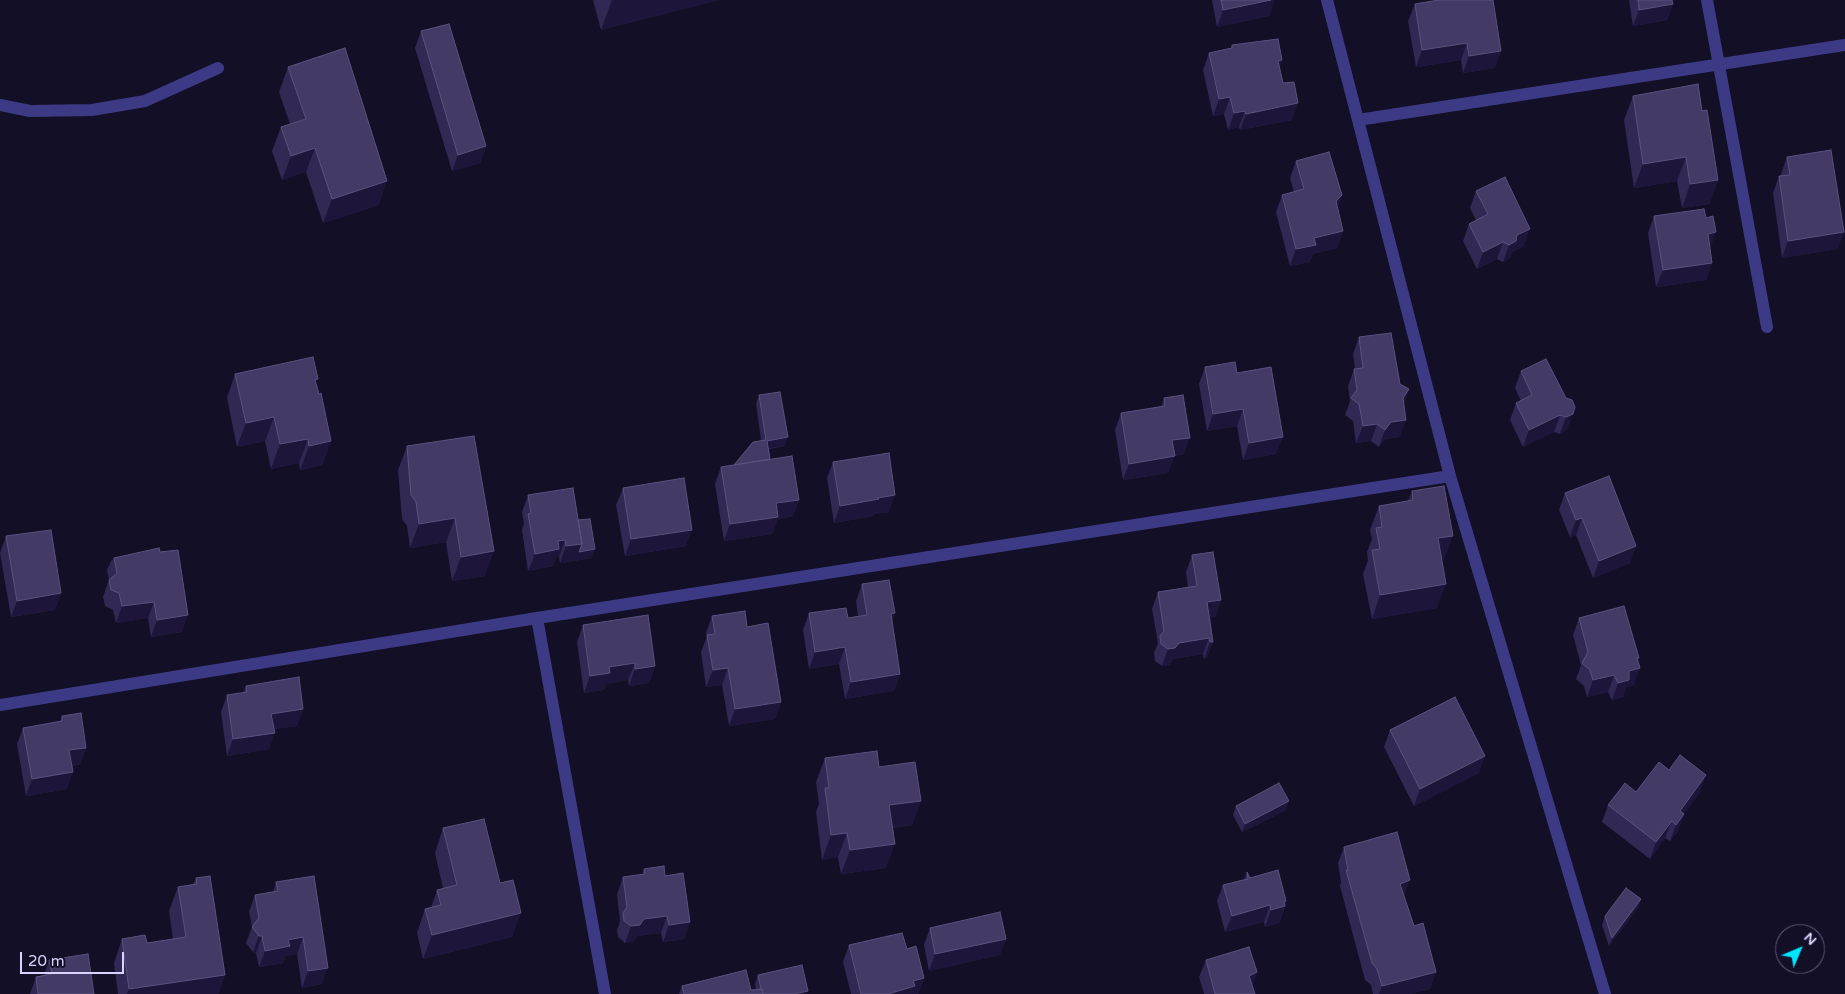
<!DOCTYPE html>
<html>
<head>
<meta charset="utf-8">
<style>
  body { margin:0 }
  #map { position:relative; width:1845px; height:994px; overflow:hidden; background:#130f26; font-family:"Varela Round",sans-serif }
  canvas { display:block }
  .north { position:absolute; left:1775px; top:924px; width:50px; height:50px; box-sizing:border-box; background:#130f26; border:1px solid #625e7d; border-radius:50%; rotate:45deg; font-size:14px; font-weight:700; line-height:20px; text-align:center; color:#d9d4ff }
  .north::after { content:''; display:block; margin:auto; width:18px; height:22px; background:#00e5ff; clip-path:polygon(50% 0,100% 100%,50% 72%,0 100%) }
  .scale { position:absolute; left:20px; top:952px; width:104px; height:22px; box-sizing:border-box; border:2px solid #d9d4ff; border-top:0; padding-left:6px; font-size:15px; line-height:18px; white-space:nowrap; color:#d9d4ff; -webkit-text-stroke:4px #130f26; paint-order:stroke }
</style>
</head>
<body>
<div id="map">
<canvas width="1845" height="994"></canvas>
<div class="north">N</div>
<div class="scale">20 m</div>
</div>
<script>
const ctx = document.querySelector('canvas').getContext('2d');
ctx.lineJoin = 'round';
const shape = rows => new Path2D(rows.map(r => 'M' + r).join(''));
function stroke(path, color, width, dash) { ctx.strokeStyle = color; ctx.lineWidth = width; ctx.lineCap = dash ? 'butt' : 'round'; ctx.setLineDash(dash || []); ctx.stroke(path); }
function paint(path, color) { ctx.fillStyle = color; ctx.fill(path, 'evenodd'); }
stroke(shape([
  [1327,0,1450,476,1605,994],
  [1707,0,1767,327],
  [0,105,30,111,92,110,145,101,218,68],
  [1358,120,1845,45],
  [537,618,605,994],
  [0,705,537,618,1450,476]
]), '#3d3a85', 12);
paint(shape([
  [593,0,719,0,601,30],
  [1212,0,1274,0,1269,16,1217,27],
  [1437,0,1495,68,1463,73,1461,60,1416,67,1408,21,1415,4],
  [1629,0,1672,0,1673,4,1667,20,1633,26],
  [421,31,486,146,480,163,452,171,415,48],
  [1232,45,1282,60,1279,68,1292,120,1240,130,1239,127,1228,130,1224,114,1213,116,1203,70,1209,53,1231,48],
  [288,67,379,205,323,223,306,172,282,180,272,151,281,127,290,124,279,92],
  [1633,96,1702,111,1718,180,1709,204,1682,208,1677,181,1634,188,1624,120],
  [1787,157,1844,232,1837,249,1782,258,1773,193,1779,176,1781,176,1781,174],
  [1296,161,1342,195,1337,208,1343,231,1337,248,1313,254,1310,262,1290,266,1276,212,1282,195,1294,192,1290,178],
  [1476,191,1524,246,1512,252,1510,258,1503,262,1497,259,1477,269,1463,241,1469,224,1476,220,1470,208],
  [1654,216,1710,249,1712,263,1706,280,1656,287,1648,233],
  [1359,337,1400,384,1409,389,1404,404,1400,437,1385,439,1379,447,1371,441,1356,443,1353,421,1345,415,1350,401,1348,386,1354,369,1355,369,1353,354],
  [1205,367,1237,373,1276,454,1243,460,1237,426,1207,431,1199,384],
  [1521,371,1566,398,1567,430,1560,434,1554,432,1523,447,1510,420,1516,403,1521,401,1515,388],
  [235,374,316,384,331,441,322,465,300,470,299,463,271,469,265,441,237,447,227,398],
  [759,395,785,446,769,449,770,459,799,500,793,516,778,519,772,534,724,541,715,484,721,467,734,465,761,440,756,404],
  [1164,398,1184,454,1174,456,1168,473,1123,480,1115,430,1121,413,1161,407],
  [474,436,485,576,452,581,446,542,410,548,407,526,402,519,398,470,407,446],
  [833,462,889,512,874,514,873,516,834,523,827,478],
  [623,488,686,546,625,556,616,505],
  [1412,491,1444,560,1442,560,1437,608,1372,619,1363,574,1368,560,1367,552,1372,539,1370,530,1379,506,1408,501],
  [1565,493,1630,563,1593,578,1576,535,1570,537,1559,510],
  [528,495,578,520,592,558,560,563,559,557,556,557,553,566,528,571,522,530,524,524,522,512],
  [6,536,61,593,55,610,11,617,0,553],
  [160,552,182,632,151,637,148,618,116,623,113,610,105,606,103,597,109,580,107,570,111,561,113,560,114,558],
  [1192,555,1221,600,1215,617,1210,617,1213,642,1207,658,1204,659,1203,654,1173,659,1169,665,1162,666,1155,661,1154,653,1158,643,1152,609,1158,592,1188,587,1186,572],
  [862,584,895,613,892,622,900,674,894,691,845,699,839,664,809,669,803,630,809,613,848,618,858,616,856,601],
  [712,616,747,627,781,702,775,719,729,726,722,685,706,687,701,652,707,636,706,633],
  [1579,618,1638,662,1634,685,1626,687,1623,697,1612,700,1608,692,1587,697,1584,686,1576,679,1581,665,1573,635],
  [583,625,655,666,649,683,629,686,628,680,606,684,604,690,584,693,577,642],
  [246,686,303,709,297,726,274,729,269,749,227,756,221,712,227,695,243,693],
  [62,716,86,748,80,764,72,766,67,789,26,796,17,744,23,728,60,722],
  [1390,730,1479,773,1414,806,1384,747],
  [825,758,879,767,921,801,912,825,893,828,886,868,841,874,838,857,822,860,816,812,819,804,816,782],
  [1636,792,1700,792,1684,814,1678,831,1670,841,1665,838,1650,859,1602,822,1608,805],
  [1236,806,1286,810,1242,832,1233,815],
  [443,828,500,883,512,937,423,959,417,933,425,909,431,908,437,890,443,888,435,853],
  [1344,847,1404,897,1414,926,1436,972,1430,989,1409,994,1373,994,1371,985,1365,980,1340,886,1341,882,1338,863],
  [644,869,665,876,690,922,684,939,663,942,661,933,637,936,634,941,625,943,618,937,617,930,620,921,617,894,623,877,642,874],
  [1247,872,1250,878,1286,901,1285,906,1279,923,1265,927,1264,922,1225,932,1217,901,1223,885,1244,879],
  [314,876,322,984,302,988,297,954,286,956,283,963,259,967,256,953,253,952,246,943,252,927,249,912,255,895,273,892,276,882],
  [196,878,225,975,218,994,118,994,114,963,122,939,147,943,173,939,169,911,178,887,193,884],
  [1641,899,1638,908,1609,946,1602,925,1605,916],
  [930,928,1000,955,929,971,924,945],
  [849,945,907,949,924,978,918,994,851,994,843,962],
  [49,960,94,994,30,994,36,977,44,975],
  [1206,960,1257,972,1252,985,1255,994,1204,994,1199,977],
  [758,975,807,994,679,994,682,986,751,990,756,989,755,984]
]), '#312854');
paint(shape([
  [612,0,719,0,601,30],
  [1271,0,1274,0,1269,16,1217,27,1223,10],
  [1673,4,1667,20,1633,26,1639,10],
  [1467,43,1461,60,1416,67,1422,50],
  [1501,51,1495,68,1463,73,1469,56],
  [1282,60,1276,77,1278,61],
  [1230,97,1224,114,1213,116,1219,99],
  [1298,103,1292,120,1240,130,1246,114],
  [1245,111,1239,127,1228,130,1234,113],
  [486,146,480,163,452,171,458,155],
  [315,148,306,172,282,180,291,156],
  [1686,157,1677,181,1634,188,1643,164],
  [1718,180,1709,204,1682,208,1690,184],
  [387,181,379,205,323,223,332,199],
  [1342,195,1336,212,1336,201],
  [1530,229,1524,246,1512,252,1510,258,1503,262,1509,245,1517,235],
  [1343,231,1337,248,1313,254,1310,262,1290,266,1296,249,1314,238],
  [1716,232,1710,249,1708,234],
  [1844,232,1837,249,1782,258,1788,241],
  [1503,242,1497,259,1477,269,1483,252],
  [1712,263,1706,280,1656,287,1663,270],
  [1409,389,1403,406,1403,398],
  [1243,409,1237,426,1207,431,1213,414],
  [1573,414,1567,430,1560,434,1566,417],
  [1560,415,1554,432,1523,447,1529,430],
  [274,417,265,441,237,447,246,423],
  [1406,420,1400,437,1385,439,1379,447,1385,430,1391,422],
  [1377,424,1371,441,1356,443,1363,426],
  [788,437,785,446,764,449,767,441],
  [1283,437,1276,454,1243,460,1249,443],
  [1190,438,1184,454,1166,457,1172,440],
  [308,439,299,463,271,469,280,444],
  [331,441,322,465,300,470,309,446],
  [1175,456,1168,473,1123,480,1129,464],
  [895,495,889,512,874,514,873,516,834,523,840,506,878,498],
  [799,500,793,516,778,519,772,534,724,541,730,524,776,503],
  [455,518,446,542,410,548,419,524],
  [1582,518,1576,535,1570,537,1576,520],
  [692,530,686,546,625,556,631,539],
  [1453,536,1444,560,1429,563,1438,538],
  [565,540,559,557,556,557,553,566,528,571,535,554,558,541],
  [582,544,595,549,592,558,560,563,566,546],
  [1636,546,1630,563,1593,578,1599,561],
  [494,551,485,576,452,581,461,557],
  [1446,584,1437,608,1372,619,1380,595],
  [61,593,55,610,11,617,17,601],
  [1221,600,1215,617,1201,619,1207,602],
  [154,602,148,618,116,623,122,606],
  [895,613,889,630,891,614],
  [188,615,182,632,151,637,157,620],
  [1209,638,1203,654,1173,659,1169,665,1162,666,1168,649,1179,643],
  [1210,642,1213,642,1207,658,1204,659],
  [845,647,839,664,809,669,815,652],
  [1637,658,1639,658,1635,669,1640,668,1634,685,1626,687,1623,697,1612,700,1618,683],
  [635,663,628,680,606,684,604,690,584,693,590,676,609,667],
  [655,666,649,683,629,686,635,669],
  [728,668,722,685,706,687,713,670],
  [900,674,894,691,845,699,851,682],
  [1614,675,1608,692,1587,697,1593,680],
  [781,702,775,719,729,726,735,709],
  [303,709,297,726,265,731,271,714],
  [275,733,269,749,227,756,233,739],
  [86,748,80,764,63,767,69,750],
  [1485,756,1479,773,1414,806,1420,789],
  [73,772,67,789,26,796,32,779],
  [1706,775,1700,792,1676,825,1680,811],
  [921,801,912,825,881,829,889,805],
  [1289,801,1286,810,1242,832,1245,824],
  [1684,814,1678,831,1670,841,1676,825],
  [1672,821,1665,838,1650,859,1656,842],
  [847,833,838,857,822,860,831,835],
  [895,844,886,868,841,874,850,850],
  [1410,880,1404,897,1400,884],
  [1641,899,1638,908,1609,946,1612,938],
  [1286,901,1279,923,1265,927,1271,910,1284,902],
  [1270,905,1264,922,1225,932,1232,916],
  [521,913,512,937,423,959,432,935],
  [667,916,661,933,637,936,634,941,625,943,631,926,644,919],
  [690,922,684,939,663,942,669,925],
  [259,936,262,936,256,953,253,952],
  [303,937,297,954,286,956,283,963,259,967,265,951,288,940],
  [1006,939,1000,955,929,971,935,954],
  [328,968,322,984,302,988,308,971],
  [1257,972,1251,988,1249,976],
  [1436,972,1430,989,1409,994,1379,994,1382,986],
  [225,975,218,994,127,994,129,989],
  [924,978,918,994,888,994,913,981],
  [808,991,807,994,794,994]
]), '#1d163a');
const building = shape([
  [1221,0,1271,0,1223,10,1221,0],
  [1439,0,1493,0,1501,51,1469,56,1467,43,1422,50,1415,4,1439,0],
  [1638,0,1672,0,1673,4,1639,10,1638,0],
  [449,24,486,146,458,155,421,31,449,24],
  [1278,39,1282,60,1278,61,1283,83,1294,82,1298,103,1246,114,1245,111,1234,113,1230,97,1219,99,1209,53,1232,48,1232,45,1278,39],
  [345,48,387,181,332,199,315,148,291,156,281,127,306,119,288,67,345,48],
  [1698,84,1702,111,1707,110,1718,180,1690,184,1686,157,1643,164,1633,96,1698,84],
  [1831,150,1844,232,1788,241,1779,176,1790,175,1787,157,1831,150],
  [1329,152,1342,195,1336,201,1343,231,1314,238,1316,245,1296,249,1282,195,1304,189,1296,161,1329,152],
  [1505,177,1530,229,1517,235,1516,241,1509,245,1503,242,1483,252,1469,224,1488,214,1476,191,1505,177],
  [1704,209,1706,218,1713,216,1716,232,1708,234,1712,263,1663,270,1654,216,1704,209],
  [1391,333,1400,384,1409,389,1403,398,1406,420,1391,422,1385,430,1377,424,1363,426,1359,404,1351,398,1357,390,1354,369,1363,368,1359,337,1391,333],
  [313,357,318,379,315,380,319,394,321,393,331,441,309,446,308,439,280,444,274,417,246,423,235,374,313,357],
  [1546,359,1566,398,1572,400,1575,407,1573,414,1566,417,1560,415,1529,430,1516,403,1532,395,1521,371,1546,359],
  [1235,362,1237,373,1271,367,1283,437,1249,443,1243,409,1213,414,1205,367,1235,362],
  [780,392,788,437,767,441,770,459,734,465,753,442,766,440,759,395,780,392],
  [1183,395,1190,438,1172,440,1175,456,1129,464,1121,413,1165,406,1164,398,1183,395],
  [474,436,494,551,461,557,455,518,419,524,416,502,411,495,407,446,474,436],
  [889,453,895,495,878,498,879,499,840,506,833,462,889,453],
  [792,456,799,500,776,503,778,517,730,524,721,467,792,456],
  [1609,476,1636,546,1599,561,1582,518,1576,520,1565,493,1609,476],
  [684,478,692,530,631,539,623,488,684,478],
  [1444,486,1453,536,1438,538,1446,584,1380,595,1372,550,1380,549,1376,528,1382,527,1379,506,1413,500,1412,491,1444,486],
  [573,488,582,544,566,546,565,540,558,541,559,549,535,554,528,514,531,513,528,495,573,488],
  [590,519,595,549,579,552,582,544,578,520,590,519],
  [51,530,61,593,17,601,6,536,51,530],
  [159,548,160,552,178,550,188,615,157,620,154,602,122,606,119,593,111,590,109,580,117,573,114,558,159,548],
  [1213,552,1221,600,1207,602,1213,642,1210,642,1209,638,1179,643,1175,648,1168,649,1161,644,1160,636,1164,631,1158,592,1197,586,1192,555,1213,552],
  [889,580,895,613,891,614,900,674,851,682,845,647,815,652,809,613,846,608,848,618,867,615,862,584,889,580],
  [1624,606,1639,658,1637,658,1640,668,1629,671,1629,680,1618,683,1614,675,1593,680,1590,670,1582,663,1588,652,1579,618,1624,606],
  [745,611,747,627,768,623,781,702,735,709,728,668,713,670,707,635,715,634,712,616,745,611],
  [648,615,655,666,635,669,635,663,609,667,610,673,590,676,583,625,648,615],
  [299,677,303,709,271,714,275,733,233,739,227,695,247,692,246,686,299,677],
  [1455,697,1485,756,1420,789,1390,730,1455,697],
  [81,713,86,748,69,750,73,772,32,779,23,728,62,721,62,716,81,713],
  [877,751,879,767,915,762,921,801,889,805,895,844,850,850,847,833,831,835,825,788,829,788,825,758,877,751],
  [1680,755,1706,775,1680,811,1684,814,1676,825,1672,821,1656,842,1608,805,1625,783,1636,792,1659,762,1669,770,1680,755],
  [1279,783,1289,801,1245,824,1236,806,1279,783],
  [484,819,500,883,513,880,521,913,432,935,425,909,441,905,437,890,457,885,443,828,484,819],
  [1397,832,1410,880,1400,884,1414,926,1423,923,1436,972,1382,986,1377,969,1372,963,1346,870,1348,871,1344,847,1397,832],
  [664,866,665,876,683,873,690,922,669,925,667,916,644,919,640,925,631,926,624,921,623,913,627,907,623,877,645,874,644,869,664,866],
  [1278,870,1286,901,1284,902,1285,906,1271,910,1270,905,1232,916,1223,885,1248,879,1247,872,1250,878,1278,870],
  [210,876,225,975,129,989,122,939,145,935,147,943,186,937,178,887,197,884,196,878,210,876],
  [314,876,328,968,308,971,303,937,288,940,290,946,265,951,262,936,259,936,252,927,259,918,255,895,278,891,276,882,314,876],
  [1626,888,1641,899,1612,938,1605,916,1626,888],
  [1000,912,1006,939,935,954,930,928,1000,912],
  [902,933,907,949,916,946,924,978,913,981,915,986,888,994,861,994,849,945,902,933],
  [1249,947,1257,972,1249,976,1255,994,1215,994,1206,960,1249,947],
  [88,954,94,994,38,994,36,977,52,974,49,960,88,954],
  [802,965,808,991,794,994,763,994,762,989,761,989,758,975,802,965],
  [746,970,751,990,762,989,763,994,684,994,682,986,746,970]
]);
paint(building, '#433a66');
stroke(building, '#5a527e', 1);
</script>
</body>
</html>
